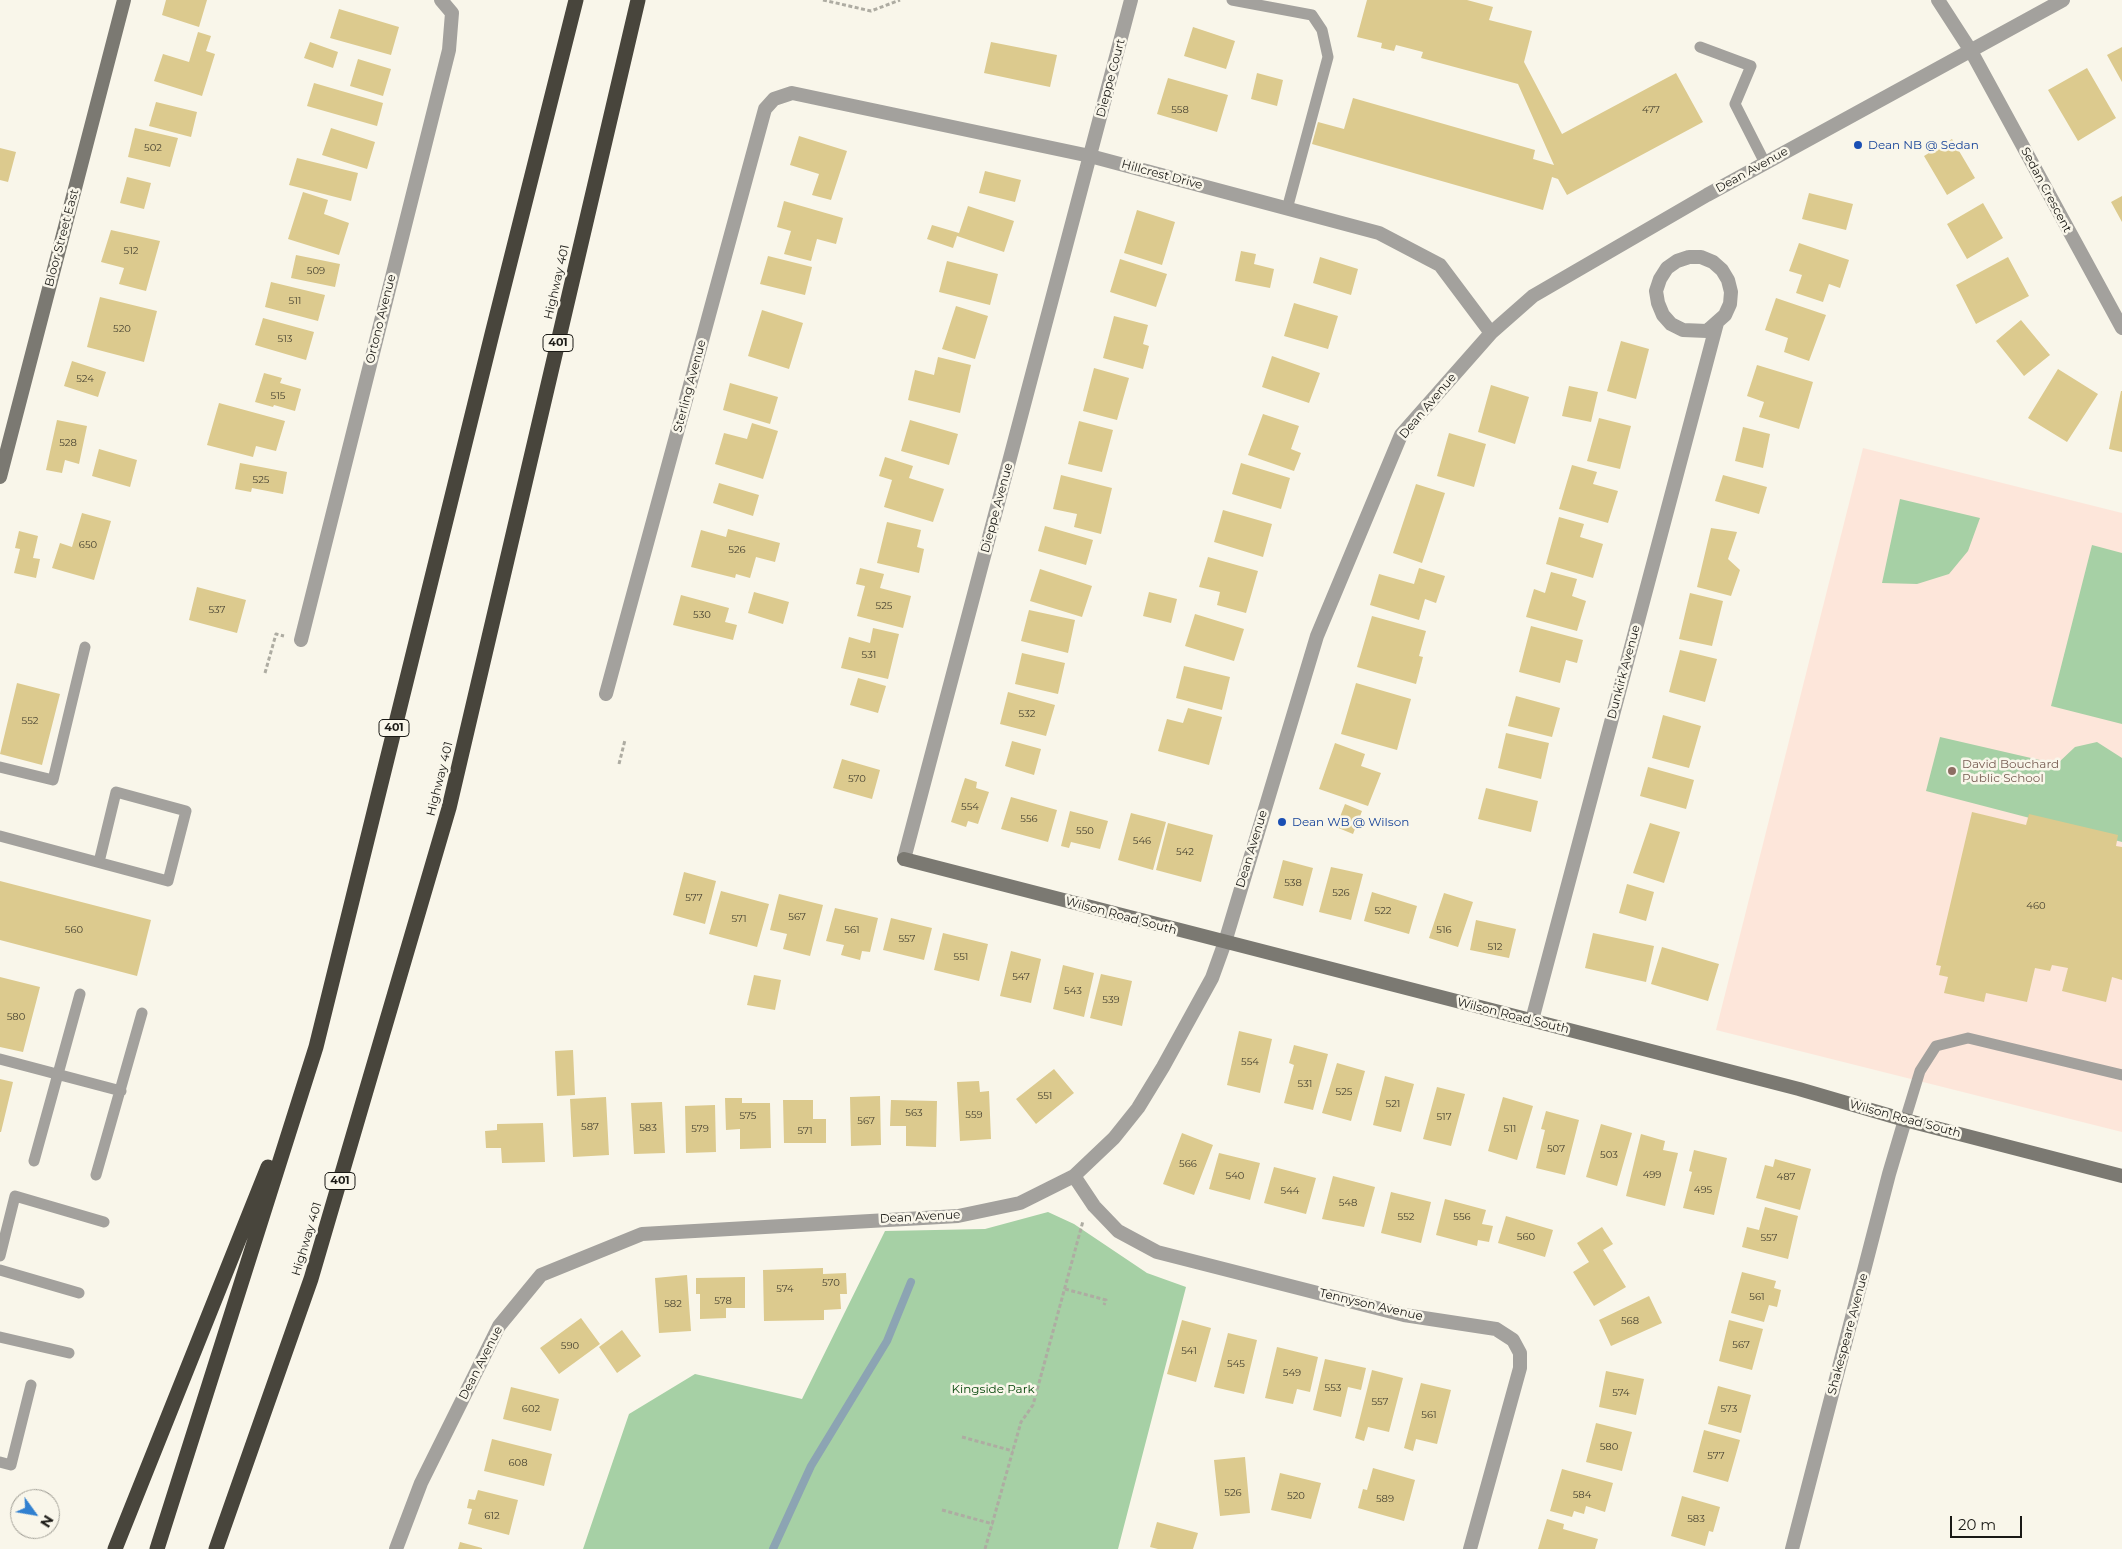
<!DOCTYPE html>
<html>
<head>
<meta charset="utf-8">
<style>
  body { margin:0 }
  #map { position:relative; width:2122px; height:1549px; overflow:hidden; background:#f9f6ea; font-family:Montserrat,sans-serif }
  canvas { display:block }
  .north { position:absolute; left:10px; top:1489px; width:50px; height:50px; box-sizing:border-box; background:#f9f6ea; border:1px solid #a09e95; border-radius:50%; rotate:122deg; font-size:14px; font-weight:700; line-height:20px; text-align:center; color:#1a1915 }
  .north::after { content:''; display:block; margin:auto; width:18px; height:22px; background:#3180d0; clip-path:polygon(50% 0,100% 100%,50% 72%,0 100%) }
  .scale { position:absolute; left:1950px; top:1516px; width:72px; height:22px; box-sizing:border-box; border:2px solid #1a1915; border-top:0; padding-left:6px; font-size:15px; line-height:18px; white-space:nowrap; color:#1a1915; -webkit-text-stroke:4px #f9f6ea; paint-order:stroke }
</style>
</head>
<body>
<div id="map">
<canvas width="2122" height="1549"></canvas>
<div class="north">N</div>
<div class="scale">20 m</div>
</div>
<script>
const ctx = document.querySelector('canvas').getContext('2d');
ctx.lineJoin = 'round';
function paint(path, color) { ctx.fillStyle = color; ctx.fill(path, 'evenodd'); }
const shape = rows => new Path2D(rows.map(r => 'M' + r).join(''));
function stroke(path, color, width, dash) { ctx.strokeStyle = color; ctx.lineWidth = width; ctx.lineCap = dash ? 'butt' : 'round'; ctx.setLineDash(dash || []); ctx.stroke(path); }
function write(font, color, halo, rows, align = 'center') {
  ctx.font = font + ' Montserrat,sans-serif'; ctx.lineWidth = 5; ctx.setLineDash([]); ctx.textBaseline = 'middle'; ctx.strokeStyle = halo; ctx.fillStyle = color; for (const [text, x, y, turn = 0] of rows) {
    ctx.save(); ctx.translate(x, y); ctx.rotate((+turn || 0) * Math.PI / 180); ctx.textAlign = isNaN(turn) ? turn : align; if (halo) ctx.strokeText(text, 0, 0); ctx.fillText(text, 0, 0); ctx.restore();
  }
}
paint(shape([
  [1863,448,2122,513,2122,1132,1716,1030]
]), '#fde6da');
paint(shape([
  [1900,499,1980,518,1968,551,1949,574,1917,584,1882,583],
  [2092,545,2122,553,2122,724,2051,706],
  [1940,737,2057,764,2075,747,2097,742,2122,758,2122,842,1926,791],
  [1048,1212,1074,1224,1147,1273,1186,1287,1118,1549,583,1549,629,1414,695,1374,802,1399,885,1231,985,1229]
]), '#a6d0a5');
stroke(shape([
  [773,1549,811,1466,887,1341,911,1282]
]), '#8ca4b3', 8);
paint(shape([
  [166,0,207,0,199,27,162,15],
  [1367,0,1467,0,1493,7,1489,20,1532,31,1524,62,1562,134,1676,73,1703,122,1567,195,1558,179,1552,177,1543,210,1312,144,1318,122,1344,129,1353,98,1535,150,1533,159,1554,165,1518,84,1421,58,1423,52,1396,45,1394,51,1381,48,1382,43,1357,37],
  [339,9,399,27,391,55,330,38],
  [1193,27,1235,41,1226,69,1184,56],
  [198,32,211,36,206,51,215,54,202,96,154,81,163,54,189,62],
  [310,42,338,52,333,68,304,58],
  [991,42,1057,55,1050,87,984,73],
  [2122,47,2122,82,2107,55],
  [358,59,391,69,383,96,350,86],
  [2087,68,2116,118,2078,141,2048,90],
  [1257,73,1283,80,1277,106,1251,99],
  [1168,78,1228,95,1217,132,1157,114],
  [314,83,383,103,377,126,307,106],
  [156,102,197,112,191,137,149,126],
  [135,128,178,138,170,167,128,157],
  [331,128,375,142,367,169,322,155],
  [799,136,847,151,831,200,812,195,819,174,790,165],
  [1952,139,1975,178,1947,195,1924,156],
  [0,148,16,152,8,182,0,180],
  [297,158,358,173,351,201,289,185],
  [985,171,1021,180,1015,202,979,193],
  [127,177,151,183,144,209,120,203],
  [303,192,328,200,324,214,349,223,339,255,288,239],
  [1809,193,1853,204,1846,230,1802,219],
  [2122,196,2122,222,2111,202],
  [784,201,843,218,836,244,817,239,811,261,784,254,791,231,777,227],
  [1983,203,2003,238,1967,259,1947,224],
  [968,206,1014,221,1004,252,957,236,953,248,927,239,932,225,959,233],
  [1137,210,1175,222,1162,265,1124,253],
  [111,230,160,241,146,291,119,284,124,268,101,262],
  [1799,243,1849,260,1840,288,1829,284,1823,302,1796,293,1802,275,1789,271],
  [1241,251,1256,254,1254,264,1274,269,1270,288,1235,281],
  [296,255,340,264,335,287,291,278],
  [768,256,812,267,805,295,760,284],
  [1320,257,1358,269,1351,295,1313,283],
  [2008,257,2029,296,1976,324,1956,285],
  [1120,259,1167,274,1156,307,1110,292],
  [947,261,998,274,990,305,939,292],
  [271,282,325,295,318,321,265,307],
  [100,297,157,311,144,362,87,347],
  [1776,298,1826,315,1809,361,1784,352,1788,338,1765,330],
  [1294,303,1338,316,1328,349,1284,336],
  [956,306,988,316,975,359,942,349],
  [762,310,803,323,789,369,748,356],
  [1114,316,1148,325,1143,344,1149,346,1143,369,1103,358],
  [263,318,314,332,306,360,255,345],
  [2021,320,2050,355,2024,376,1996,341],
  [1621,341,1649,349,1636,399,1607,391],
  [1272,356,1320,373,1309,403,1262,387],
  [938,357,971,365,960,413,908,400,915,370,934,375],
  [72,361,106,372,98,397,64,386],
  [1757,365,1813,382,1799,429,1759,417,1764,402,1747,396],
  [1094,368,1129,378,1117,420,1083,411],
  [2058,369,2098,394,2067,442,2028,418],
  [264,373,282,378,280,383,301,389,295,411,274,405,273,407,255,402],
  [730,383,778,397,770,424,723,410],
  [1491,385,1529,397,1515,444,1478,432],
  [1569,386,1598,392,1591,422,1562,416],
  [2121,391,2122,391,2122,452,2109,449],
  [219,403,285,421,276,451,256,446,253,457,207,445],
  [1263,414,1299,426,1291,449,1301,453,1294,471,1248,455],
  [1599,418,1631,426,1620,469,1587,461],
  [57,420,87,426,79,464,65,460,62,473,46,470],
  [910,420,958,434,949,465,901,451],
  [1079,421,1113,430,1102,472,1068,464],
  [752,423,778,431,763,479,715,464,724,433,747,439],
  [1743,427,1770,434,1763,468,1735,461],
  [1449,433,1486,444,1474,487,1437,476],
  [99,449,137,460,130,487,92,476],
  [885,457,913,466,909,478,944,489,933,522,884,507,892,480,879,476],
  [240,463,287,472,283,494,252,488,251,492,235,489],
  [1241,463,1290,478,1281,509,1232,494],
  [1572,465,1597,472,1593,484,1618,491,1608,523,1559,509],
  [1061,475,1112,488,1101,534,1074,527,1077,514,1053,509],
  [1723,475,1767,487,1759,514,1715,501],
  [719,483,759,495,753,516,713,503],
  [1416,484,1445,493,1422,563,1393,553],
  [1223,510,1272,524,1263,557,1214,542],
  [82,513,111,521,94,580,52,568,60,543,72,547],
  [1559,517,1584,524,1580,537,1603,544,1593,578,1546,564],
  [887,522,921,530,917,547,924,549,919,573,877,563],
  [1045,526,1093,540,1086,565,1038,551],
  [1711,528,1737,532,1728,559,1740,570,1731,596,1697,587],
  [728,529,780,543,775,562,756,557,750,578,736,574,735,578,691,567,701,530,726,537],
  [19,531,38,536,33,558,40,559,36,578,14,573,20,549,15,548],
  [1208,557,1258,571,1246,613,1217,605,1220,592,1199,587],
  [860,568,884,574,880,588,911,596,903,628,857,616,865,586,856,584],
  [1419,568,1445,576,1436,603,1425,599,1419,620,1370,605,1379,574,1414,584],
  [1040,569,1092,586,1082,617,1030,601],
  [1551,572,1577,579,1572,596,1586,601,1577,631,1526,617,1534,589,1545,593],
  [197,587,246,600,237,633,189,620],
  [754,592,789,602,783,624,748,613],
  [1149,592,1177,599,1171,623,1143,616],
  [1690,593,1723,601,1712,646,1679,639],
  [681,595,729,608,725,622,737,625,733,640,673,625],
  [1029,610,1075,620,1068,653,1021,641],
  [1195,614,1244,629,1234,661,1185,646],
  [1372,616,1426,631,1419,656,1423,657,1416,684,1357,667],
  [1531,626,1583,640,1577,663,1566,660,1560,683,1519,672],
  [873,628,899,634,888,679,841,668,849,637,870,643],
  [1680,650,1717,659,1705,702,1669,692],
  [1022,653,1065,663,1058,694,1015,684],
  [1184,666,1230,677,1222,710,1176,698],
  [858,678,886,686,878,713,850,705],
  [17,683,60,694,42,765,0,754],
  [1356,683,1411,699,1397,750,1341,734],
  [1008,692,1055,705,1046,736,1000,724],
  [1516,696,1560,708,1552,737,1508,726],
  [1188,708,1222,717,1209,765,1158,751,1167,719,1183,723],
  [1663,715,1701,726,1689,768,1652,758],
  [1506,733,1549,743,1541,779,1498,768],
  [1012,741,1041,749,1034,775,1005,766],
  [1335,743,1365,754,1361,766,1381,773,1368,806,1319,789],
  [842,759,880,770,872,799,833,788],
  [1648,767,1694,780,1686,809,1640,796],
  [965,778,977,782,976,788,989,792,978,824,968,821,966,827,951,822],
  [1486,788,1538,801,1531,832,1478,819],
  [1011,797,1057,810,1048,842,1001,829],
  [1345,804,1362,811,1353,834,1336,827],
  [1070,811,1108,821,1100,849,1071,842,1069,848,1061,846],
  [1972,812,2026,825,2029,814,2118,835,2116,846,2122,847,2122,980,2112,977,2106,1002,2062,991,2068,968,2052,965,2050,971,2035,968,2027,1002,1986,993,1984,1002,1944,993,1948,977,1939,975,1941,966,1936,965],
  [1131,813,1166,822,1153,870,1118,860],
  [1168,823,1213,835,1201,882,1156,870],
  [1650,823,1680,832,1664,883,1633,873],
  [1283,860,1313,868,1303,906,1273,898],
  [1331,867,1363,874,1351,920,1319,912],
  [684,872,716,881,705,924,673,915],
  [0,881,151,920,137,976,0,940],
  [1627,884,1654,892,1646,921,1619,913],
  [721,891,769,904,757,947,709,934],
  [1372,892,1417,906,1409,934,1364,921],
  [1444,893,1473,902,1458,947,1429,938],
  [779,894,823,905,810,956,783,949,787,934,770,930],
  [835,908,878,918,870,952,862,951,860,960,841,955,844,945,826,941],
  [891,918,932,928,924,960,883,950],
  [1476,920,1516,929,1509,958,1470,950],
  [943,933,988,944,979,981,934,970],
  [1593,933,1654,946,1646,982,1585,968],
  [1662,947,1719,964,1708,1001,1651,984],
  [1011,951,1041,959,1031,1003,1000,996],
  [1063,965,1094,973,1084,1017,1053,1009],
  [1101,974,1132,981,1122,1026,1090,1018],
  [754,975,781,980,775,1010,747,1005],
  [0,977,40,987,23,1052,0,1047],
  [1239,1031,1272,1039,1260,1093,1227,1085],
  [1294,1045,1328,1054,1313,1110,1284,1103,1294,1065,1289,1063],
  [573,1050,575,1095,557,1096,555,1051],
  [1337,1063,1365,1071,1351,1121,1322,1113],
  [1054,1069,1074,1093,1036,1124,1016,1099],
  [1385,1076,1414,1084,1401,1132,1373,1125],
  [0,1079,13,1082,1,1132,0,1132],
  [979,1081,980,1092,989,1091,991,1139,960,1141,957,1082],
  [1437,1087,1465,1094,1451,1146,1423,1139],
  [880,1096,881,1145,851,1146,850,1097],
  [606,1097,609,1155,573,1157,570,1099],
  [1503,1097,1533,1106,1517,1160,1488,1151],
  [725,1098,742,1098,742,1103,770,1103,771,1148,740,1149,740,1129,726,1130],
  [783,1100,813,1100,813,1119,826,1119,826,1143,784,1143],
  [891,1100,937,1101,936,1147,906,1146,906,1126,890,1126],
  [662,1102,665,1153,634,1154,631,1103],
  [715,1105,716,1152,686,1153,685,1106],
  [1546,1111,1579,1120,1565,1175,1536,1168,1545,1130,1541,1129],
  [543,1123,545,1162,502,1163,501,1148,486,1148,485,1131,497,1130,497,1124],
  [1601,1124,1632,1133,1617,1186,1586,1177],
  [1182,1133,1213,1145,1194,1195,1163,1184],
  [1641,1134,1665,1141,1663,1150,1678,1153,1665,1206,1626,1196],
  [1694,1150,1727,1158,1714,1215,1683,1208,1692,1172,1689,1171],
  [1219,1153,1260,1163,1250,1200,1209,1189],
  [1775,1159,1811,1169,1800,1210,1756,1198,1765,1165,1773,1167],
  [1274,1167,1316,1178,1306,1214,1264,1203],
  [1333,1176,1375,1187,1364,1227,1322,1219],
  [1391,1192,1431,1202,1421,1243,1381,1233],
  [1445,1199,1486,1210,1482,1224,1493,1226,1489,1242,1478,1240,1477,1246,1436,1235],
  [1765,1207,1798,1216,1788,1259,1742,1247,1747,1227,1759,1230],
  [1506,1216,1553,1230,1545,1257,1498,1243],
  [1602,1227,1613,1244,1603,1250,1626,1287,1594,1306,1573,1272,1589,1262,1577,1243],
  [823,1268,823,1274,846,1273,847,1294,840,1294,841,1309,824,1310,824,1320,764,1321,763,1270],
  [1742,1272,1776,1281,1774,1288,1781,1290,1777,1307,1769,1305,1764,1322,1731,1313],
  [687,1275,691,1331,659,1333,655,1278],
  [745,1277,745,1308,726,1308,726,1318,700,1319,700,1294,696,1294,696,1278],
  [1649,1296,1662,1323,1611,1346,1599,1320],
  [581,1318,600,1344,559,1374,540,1348],
  [1182,1320,1211,1328,1196,1382,1167,1374],
  [1729,1320,1763,1329,1752,1370,1719,1361],
  [622,1330,641,1356,617,1373,599,1347],
  [1228,1333,1257,1340,1244,1394,1214,1387],
  [1277,1347,1318,1357,1310,1392,1297,1389,1293,1404,1265,1398],
  [1325,1359,1366,1368,1361,1390,1348,1387,1341,1417,1313,1410],
  [1372,1370,1403,1378,1389,1432,1368,1427,1364,1441,1355,1438],
  [1606,1371,1644,1379,1636,1415,1599,1407],
  [1421,1383,1451,1390,1437,1444,1416,1439,1413,1451,1404,1448],
  [1718,1386,1751,1395,1741,1433,1708,1424],
  [511,1387,559,1399,551,1431,503,1419],
  [1596,1423,1632,1432,1622,1471,1586,1462],
  [1704,1430,1740,1440,1728,1482,1693,1472],
  [492,1439,552,1454,544,1486,484,1471],
  [1245,1457,1250,1513,1220,1516,1214,1460],
  [1373,1468,1415,1480,1404,1521,1358,1508,1363,1489,1367,1490],
  [1562,1469,1613,1483,1605,1512,1586,1506,1584,1514,1574,1511,1572,1517,1550,1511],
  [1280,1473,1321,1483,1311,1519,1271,1510],
  [478,1490,518,1500,509,1535,468,1524,472,1509,467,1508,469,1499,475,1500],
  [1682,1496,1720,1507,1713,1532,1709,1531,1705,1546,1671,1536],
  [1547,1519,1564,1524,1563,1529,1598,1539,1595,1549,1538,1549],
  [1157,1522,1198,1533,1193,1549,1158,1549,1150,1547],
  [460,1542,482,1548,482,1549,458,1549]
]), '#dcca8e');
stroke(shape([
  [823,0,871,11,900,0],
  [265,673,276,634,284,636],
  [619,764,625,740],
  [1065,1289,1106,1300,1104,1305],
  [962,1437,1013,1451],
  [942,1510,993,1524],
  [985,1549,1021,1422,1033,1405,1083,1221]
]), '#aeaca2', 3, [4, 2.5]);
stroke(shape([
  [1232,0,1312,15,1322,30,1328,57,1287,209],
  [1700,47,1751,66,1735,104,1765,163],
  [0,767,53,780,85,647],
  [0,836,168,881,186,811,116,792,99,862],
  [0,1059,121,1091],
  [1905,1120,1920,1071,1936,1046,1968,1038,2122,1075],
  [34,1161,80,994],
  [96,1175,142,1013],
  [0,1256,15,1196,104,1222],
  [0,1270,79,1293],
  [0,1337,69,1353],
  [0,1462,11,1465,31,1385]
]), '#a3a19d', 11);
stroke(shape([
  [1938,0,1971,51,2122,328],
  [1689,257,1701,257,1713,262,1722,270,1728,280,1731,292,1730,304,1725,315,1707,331,1683,330,1671,324,1663,315,1658,303,1656,291,1660,279,1667,268,1677,261,1689,257],
  [301,640,449,50,452,13,441,0],
  [606,694,765,109,774,99,792,93,1090,156,1379,233,1440,265,1491,333],
  [904,859,1131,0],
  [1532,1020,1717,323],
  [1074,1176,1094,1206,1118,1231,1157,1252,1404,1315,1496,1329,1513,1340,1520,1353,1520,1368,1470,1549],
  [396,1549,421,1483,499,1326,541,1275,642,1234,958,1216,1020,1203,1074,1176,1114,1138,1138,1108,1163,1067,1212,978,1225,942,1317,636,1401,435,1491,333,1533,296,1707,195,2063,0],
  [1792,1549,1889,1174,1905,1120]
]), '#a3a19d', 14);
stroke(shape([
  [0,477,124,0],
  [904,859,1799,1089,1905,1120,2122,1176]
]), '#7b7972', 14);
stroke(shape([
  [115,1549,268,1167],
  [157,1549,316,1047,492,334,576,0],
  [216,1549,311,1279,449,808,638,0]
]), '#48453c', 15);
for (const [x, y, r, color] of [
  [1858,145,5,"#1a4fb4"],
  [1952,771,5,"#8d6e63"],
  [1282,822,5,"#1a4fb4"]
]) { const dot = new Path2D(); dot.arc(x, y, r, 0, 2 * Math.PI); ctx.fillStyle = color; ctx.fill(dot); stroke(dot, '#f9f6ea', 2); }
write('10px', '#4a4533', null, [
  ["558",1180,110],
  ["477",1651,110],
  ["502",153,148],
  ["512",131,251],
  ["509",316,271],
  ["511",295,301],
  ["520",122,329],
  ["513",285,339],
  ["524",85,379],
  ["515",278,396],
  ["528",68,443],
  ["525",261,480],
  ["650",88,545],
  ["526",737,550],
  ["525",884,606],
  ["537",217,610],
  ["530",702,615],
  ["531",869,655],
  ["532",1027,714],
  ["552",30,721],
  ["570",857,779],
  ["554",970,807],
  ["556",1029,819],
  ["550",1085,831],
  ["546",1142,841],
  ["542",1185,852],
  ["538",1293,883],
  ["526",1341,893],
  ["577",694,898],
  ["460",2036,906],
  ["522",1383,911],
  ["567",797,917],
  ["571",739,919],
  ["560",74,930],
  ["561",852,930],
  ["516",1444,930],
  ["557",907,939],
  ["512",1495,947],
  ["551",961,957],
  ["547",1021,977],
  ["543",1073,991],
  ["539",1111,1000],
  ["580",16,1017],
  ["554",1250,1062],
  ["531",1305,1084],
  ["525",1344,1092],
  ["551",1045,1096],
  ["521",1393,1104],
  ["563",914,1113],
  ["559",974,1115],
  ["575",748,1116],
  ["517",1444,1117],
  ["567",866,1121],
  ["587",590,1127],
  ["583",648,1128],
  ["579",700,1129],
  ["511",1510,1129],
  ["571",805,1131],
  ["507",1556,1149],
  ["503",1609,1155],
  ["566",1188,1164],
  ["499",1652,1175],
  ["540",1235,1176],
  ["487",1786,1177],
  ["495",1703,1190],
  ["544",1290,1191],
  ["548",1348,1203],
  ["552",1406,1217],
  ["556",1462,1217],
  ["560",1526,1237],
  ["557",1769,1238],
  ["570",831,1283],
  ["574",785,1289],
  ["561",1757,1297],
  ["578",723,1301],
  ["582",673,1304],
  ["568",1630,1321],
  ["567",1741,1345],
  ["590",570,1346],
  ["541",1189,1351],
  ["545",1236,1364],
  ["549",1292,1373],
  ["553",1333,1388],
  ["574",1621,1393],
  ["557",1380,1402],
  ["602",531,1409],
  ["573",1729,1409],
  ["561",1429,1415],
  ["580",1609,1447],
  ["577",1716,1456],
  ["608",518,1463],
  ["526",1233,1493],
  ["584",1582,1495],
  ["520",1296,1496],
  ["589",1385,1499],
  ["612",492,1516],
  ["583",1696,1519]
]);
for (const [x, y, w] of [
  [558,343,30],
  [394,728,30],
  [340,1181,30]
]) { const box = new Path2D(); box.roundRect(x - w / 2, y - 8.5, w, 17, 4); ctx.fillStyle = '#f9f6ea'; ctx.fill(box); stroke(box, '#1a1915', 1); }
write('bold 11px', '#1a1915', null, [
  ["401",558,343],
  ["401",394,728],
  ["401",340,1181]
]);
write('12px', '#1a1915', '#f9f6ea', [
  ["Dieppe Court",1111,78,-75],
  ["Dean Avenue",1752,170,-29],
  ["Hillcrest Drive",1162,175,15],
  ["Sedan Crescent",2046,190,62],
  ["Bloor Street East",62,238,-75],
  ["Highway 401",557,282,-77],
  ["Ortono Avenue",381,319,-76],
  ["Sterling Avenue",690,386,-75],
  ["Dean Avenue",1428,406,-50],
  ["Dieppe Avenue",997,508,-75],
  ["Dunkirk Avenue",1624,672,-75],
  ["Highway 401",440,779,-76],
  ["Dean Avenue",1252,849,-73],
  ["Wilson Road South",1121,916,15],
  ["Wilson Road South",1513,1016,14],
  ["Wilson Road South",1905,1119,15],
  ["Dean Avenue",920,1217,-3],
  ["Highway 401",307,1239,-73],
  ["Tennyson Avenue",1371,1305,13],
  ["Shakespeare Avenue",1848,1334,-75],
  ["Dean Avenue",481,1363,-63]
]);
write('12px', '#164399', '#f9f6ea', [
  ["Dean NB @ Sedan",1868,145],
  ["Dean WB @ Wilson",1292,822]
], 'left');
write('12px', '#785e54', '#f9f6ea', [
  ["David Bouchard",1962,764],
  ["Public School",1962,778]
], 'left');
write('12px', '#004507', '#f9f6ea', [
  ["Kingside Park",993,1389]
]);
</script>
</body>
</html>
